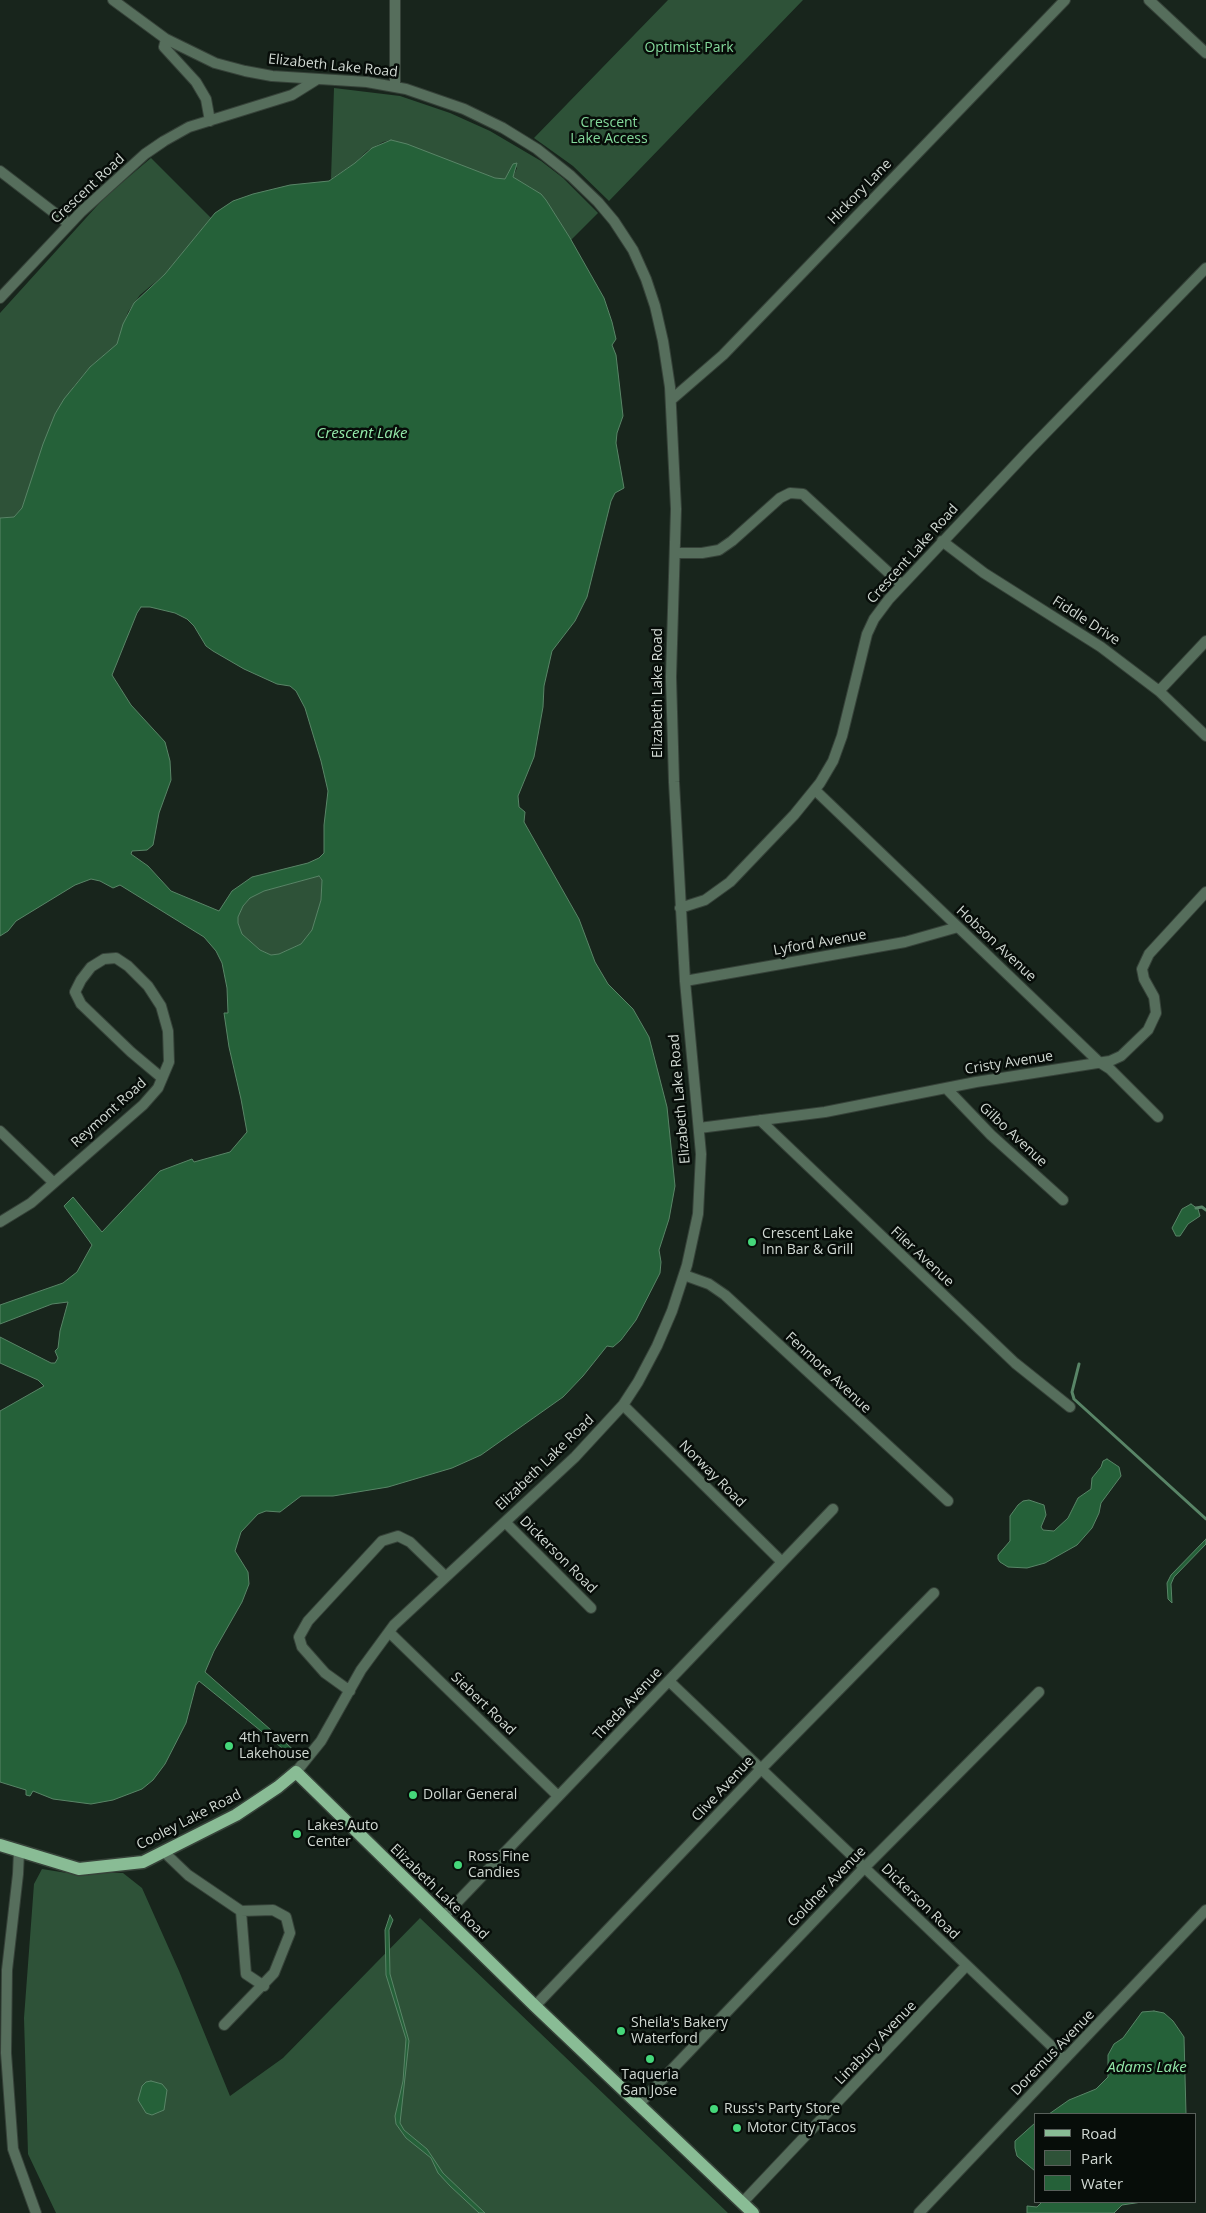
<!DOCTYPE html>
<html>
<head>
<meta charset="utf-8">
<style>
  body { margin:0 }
  #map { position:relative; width:1206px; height:2213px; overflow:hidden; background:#18251c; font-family:"Open Sans",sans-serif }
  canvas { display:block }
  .legend { position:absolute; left:1034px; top:2113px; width:162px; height:90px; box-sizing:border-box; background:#070d09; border:1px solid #585f5a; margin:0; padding:6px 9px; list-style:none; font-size:15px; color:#d1d9d3 }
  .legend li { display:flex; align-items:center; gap:10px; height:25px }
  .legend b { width:25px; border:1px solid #585f5a }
</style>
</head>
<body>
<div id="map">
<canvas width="1206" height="2213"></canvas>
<ul class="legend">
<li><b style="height:6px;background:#89bc95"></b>Road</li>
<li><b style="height:14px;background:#2e5238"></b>Park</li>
<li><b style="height:14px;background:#256139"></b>Water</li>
</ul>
</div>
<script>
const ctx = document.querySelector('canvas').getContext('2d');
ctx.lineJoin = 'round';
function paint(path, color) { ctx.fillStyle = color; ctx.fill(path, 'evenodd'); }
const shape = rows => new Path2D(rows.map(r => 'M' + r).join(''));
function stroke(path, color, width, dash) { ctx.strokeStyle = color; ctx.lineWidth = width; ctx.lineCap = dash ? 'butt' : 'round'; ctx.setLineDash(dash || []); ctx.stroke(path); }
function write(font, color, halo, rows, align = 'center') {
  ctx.font = font + ' "Open Sans",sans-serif'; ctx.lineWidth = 5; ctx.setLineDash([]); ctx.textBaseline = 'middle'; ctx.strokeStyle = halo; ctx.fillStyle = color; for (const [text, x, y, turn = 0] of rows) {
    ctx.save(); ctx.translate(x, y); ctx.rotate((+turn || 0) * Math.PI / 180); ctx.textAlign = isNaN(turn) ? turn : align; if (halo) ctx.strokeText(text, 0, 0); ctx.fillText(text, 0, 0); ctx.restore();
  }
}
paint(shape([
  [668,0,803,0,609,201,573,166,534,138],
  [334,88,400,96,450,113,490,131,541,161,563,178,598,213,571,240,546,200,530,187,514,179,513,177,517,168,513,164,505,179,495,178,391,140,383,142,367,151,355,163,331,179],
  [151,158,211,218,165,274,140,295,128,312,117,344,90,367,74,386,55,414,22,508,14,517,0,518,0,313,105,197],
  [318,876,322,880,321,900,312,930,301,944,279,954,271,955,260,950,242,934,238,923,238,917,243,906,250,898,264,891],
  [42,1869,67,1873,123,1873,142,1888,179,1971,230,2096,283,2058,420,1918,728,2213,56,2213,28,2154,24,2018,34,1884]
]), '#2e5238');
const water = shape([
  [391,140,407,144,495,178,505,179,513,164,517,163,513,177,541,194,546,200,570,238,604,298,612,322,616,339,612,345,616,355,623,416,617,433,616,443,624,488,615,493,611,501,587,597,575,621,552,651,544,686,543,707,534,757,518,796,519,807,525,812,524,822,579,919,595,962,608,984,633,1009,649,1037,667,1107,675,1186,669,1219,659,1250,661,1262,660,1273,636,1320,621,1340,613,1347,607,1346,583,1376,563,1397,481,1455,452,1468,388,1487,333,1496,301,1496,280,1512,266,1511,258,1514,241,1532,235,1551,248,1572,249,1584,242,1602,214,1651,205,1672,296,1752,295,1756,292,1756,199,1681,196,1685,186,1723,165,1764,153,1780,142,1789,113,1800,91,1804,53,1799,33,1791,30,1796,26,1795,26,1790,0,1782,0,1411,44,1386,38,1380,0,1363,0,1337,51,1363,55,1363,58,1358,55,1351,58,1348,60,1331,68,1302,52,1304,0,1324,0,1305,63,1283,77,1272,92,1245,64,1206,73,1197,102,1232,160,1171,192,1159,194,1162,230,1152,247,1132,241,1099,229,1047,224,1013,228,1013,227,988,222,963,216,951,204,937,120,885,113,888,100,881,91,879,75,885,16,921,8,931,0,936,0,518,14,517,22,508,43,444,55,414,64,399,90,367,117,344,123,324,134,303,165,274,215,213,233,201,253,194,290,185,329,181,355,163,372,148,391,140],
  [141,607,150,607,175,613,187,619,194,626,206,646,213,651,244,669,277,684,290,686,296,691,305,708,321,761,328,791,324,825,324,853,319,858,308,863,252,877,232,891,219,911,171,891,148,866,131,854,132,851,147,850,153,845,159,813,171,780,170,761,165,742,131,705,112,675,137,613,141,607],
  [319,876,322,880,321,900,312,930,301,944,279,954,271,955,260,950,242,934,238,923,238,917,243,906,250,898,264,891,319,876],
  [1191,1204,1198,1209,1200,1216,1188,1224,1180,1236,1176,1236,1172,1228,1182,1209,1191,1204],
  [1107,1459,1119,1467,1121,1476,1101,1503,1099,1513,1092,1528,1077,1545,1045,1563,1027,1568,1008,1567,1000,1562,998,1559,998,1555,1010,1541,1010,1516,1018,1505,1023,1501,1029,1500,1044,1505,1046,1515,1041,1527,1043,1530,1054,1531,1068,1518,1078,1498,1091,1489,1092,1478,1101,1467,1103,1461,1107,1459],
  [1206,1539,1206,1544,1174,1577,1171,1584,1172,1603,1168,1599,1167,1583,1171,1575,1206,1539],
  [390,1915,393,1920,389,1930,390,1974,409,2041,400,2123,404,2130,427,2149,443,2173,485,2213,479,2213,450,2186,438,2173,431,2158,406,2138,396,2124,395,2116,403,2081,406,2039,386,1975,385,1930,390,1915],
  [1154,2011,1164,2013,1173,2021,1184,2037,1186,2114,1049,2114,1069,2100,1096,2089,1108,2077,1108,2055,1114,2044,1123,2038,1142,2012,1154,2011],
  [151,2081,162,2084,167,2090,164,2110,152,2115,146,2113,138,2100,142,2086,146,2082,151,2081],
  [1035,2123,1035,2171,1017,2156,1015,2148,1015,2141,1035,2123],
  [1042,2202,1142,2202,1122,2205,1114,2213,1027,2213,1027,2206,1037,2207,1042,2202]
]);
paint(water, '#256139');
stroke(water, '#598567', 1);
stroke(shape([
  [1196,1208,1202,1207,1206,1210],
  [1079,1364,1072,1392,1074,1399,1206,1519]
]), '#598567', 3);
const minor = shape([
  [113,0,166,39,215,63,245,71,272,76,367,82,406,89,464,109,503,128,537,149,571,176,598,202,614,221,633,250,646,279,655,306,663,341,670,387,676,509,671,677,674,782,685,981,701,1154,698,1214,687,1265,672,1311,657,1346,638,1382,623,1405,575,1457,394,1625,361,1670,321,1741,296,1772],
  [395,0,395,86],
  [1149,0,1206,53],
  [166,39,164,47,196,82,206,99,210,121],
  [0,171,69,224],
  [0,298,81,212,145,154,164,141,189,127,292,95,316,80],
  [671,400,723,355,1065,0],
  [942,541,984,573,1101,647,1159,691,1206,736],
  [675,553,702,553,719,550,732,541,780,498,790,493,803,494,901,584],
  [1159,691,1206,641],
  [815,790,1099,1062,1110,1069,1158,1117],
  [680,908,705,900,730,882,794,815,820,783,833,761,842,736,867,634,874,619,889,599,1030,449,1206,268],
  [685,981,905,942,958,927],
  [946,1088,991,1135,1063,1200],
  [760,1120,1015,1363,1070,1407],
  [699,1128,825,1112,976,1082,1110,1061,1121,1056,1148,1030,1156,1013,1154,997,1144,979,1142,969,1149,954,1206,892],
  [0,1131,53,1182],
  [0,1222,31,1203,143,1105,158,1088,169,1062,168,1031,161,1006,148,986,128,966,116,958,104,959,91,967,81,980,75,992,81,1004,131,1052,162,1078],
  [684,1275,709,1284,725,1295,948,1501],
  [623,1405,782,1562],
  [505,1522,591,1608],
  [389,1632,558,1796],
  [669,1681,1065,2059],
  [350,1691,325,1673,302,1647,299,1637,308,1621,382,1541,398,1536,410,1542,445,1576],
  [19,1851,18,1874,7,1970,6,2053,13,2149,36,2213],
  [164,1852,188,1875,241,1911,273,1910,286,1917,290,1933,274,1973,224,2025],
  [241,1911,246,1974,264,1986],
  [443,1917,833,1509],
  [535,2006,761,1769,934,1593],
  [638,2105,865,1867,1039,1692],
  [742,2203,966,1966],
  [919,2213,1206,1910]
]);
const major = shape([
  [0,1845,79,1869,143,1862,236,1815,278,1787,296,1772,535,2006,753,2213]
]);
stroke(minor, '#364239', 12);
stroke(major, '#364239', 15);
stroke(minor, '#566e5c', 10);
stroke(major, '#89bc95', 12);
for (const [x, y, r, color] of [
  [752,1242,5,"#45d77a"],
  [229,1746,5,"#45d77a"],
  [413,1795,5,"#45d77a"],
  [297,1834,5,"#45d77a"],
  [458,1865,5,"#45d77a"],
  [621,2031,5,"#45d77a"],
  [650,2059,5,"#45d77a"],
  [714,2109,5,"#45d77a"],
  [737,2128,5,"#45d77a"]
]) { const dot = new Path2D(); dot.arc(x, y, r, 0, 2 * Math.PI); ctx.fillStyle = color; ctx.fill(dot); stroke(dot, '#070d09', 2); }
write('14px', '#84d99b', '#070d09', [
  ["Optimist Park",689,48],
  ["Crescent",609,123],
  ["Lake Access",609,139]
]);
write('14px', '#d1d9d3', '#070d09', [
  ["Elizabeth Lake Road",333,66,6],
  ["Crescent Road",88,189,-43],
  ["Hickory Lane",860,192,-46],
  ["Crescent Lake Road",913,554,-48],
  ["Fiddle Drive",1086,621,33],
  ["Elizabeth Lake Road",658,693,-90],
  ["Lyford Avenue",820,943,-10],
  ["Hobson Avenue",996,944,43],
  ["Cristy Avenue",1009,1063,-9],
  ["Elizabeth Lake Road",680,1099,-95],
  ["Reymont Road",109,1113,-42],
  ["Gilbo Avenue",1013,1135,43],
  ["Filer Avenue",922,1257,43],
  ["Fenmore Avenue",828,1373,43],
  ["Elizabeth Lake Road",545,1463,-44],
  ["Norway Road",712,1474,45],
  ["Dickerson Road",558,1555,45],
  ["Siebert Road",483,1704,44],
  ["Theda Avenue",628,1704,-47],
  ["Clive Avenue",723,1789,-47],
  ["Cooley Lake Road",189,1820,-27],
  ["Goldner Avenue",827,1887,-46],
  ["Elizabeth Lake Road",439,1892,44],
  ["Dickerson Road",920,1902,44],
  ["Linabury Avenue",876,2043,-46],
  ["Doremus Avenue",1053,2053,-46]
]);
write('14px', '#d1d9d3', '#070d09', [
  ["Crescent Lake",762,1234],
  ["Inn Bar & Grill",762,1250],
  ["4th Tavern",239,1738],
  ["Lakehouse",239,1754],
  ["Dollar General",423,1795],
  ["Lakes Auto",307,1826],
  ["Center",307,1842],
  ["Ross Fine",468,1857],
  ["Candies",468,1873],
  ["Sheila's Bakery",631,2023],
  ["Waterford",631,2039],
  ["Taqueria",650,2075,"center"],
  ["San Jose",650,2091,"center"],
  ["Russ's Party Store",724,2109],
  ["Motor City Tacos",747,2128]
], 'left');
write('italic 15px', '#93e8a9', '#070d09', [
  ["Crescent Lake",362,434],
  ["Adams Lake",1147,2068]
]);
</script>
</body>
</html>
